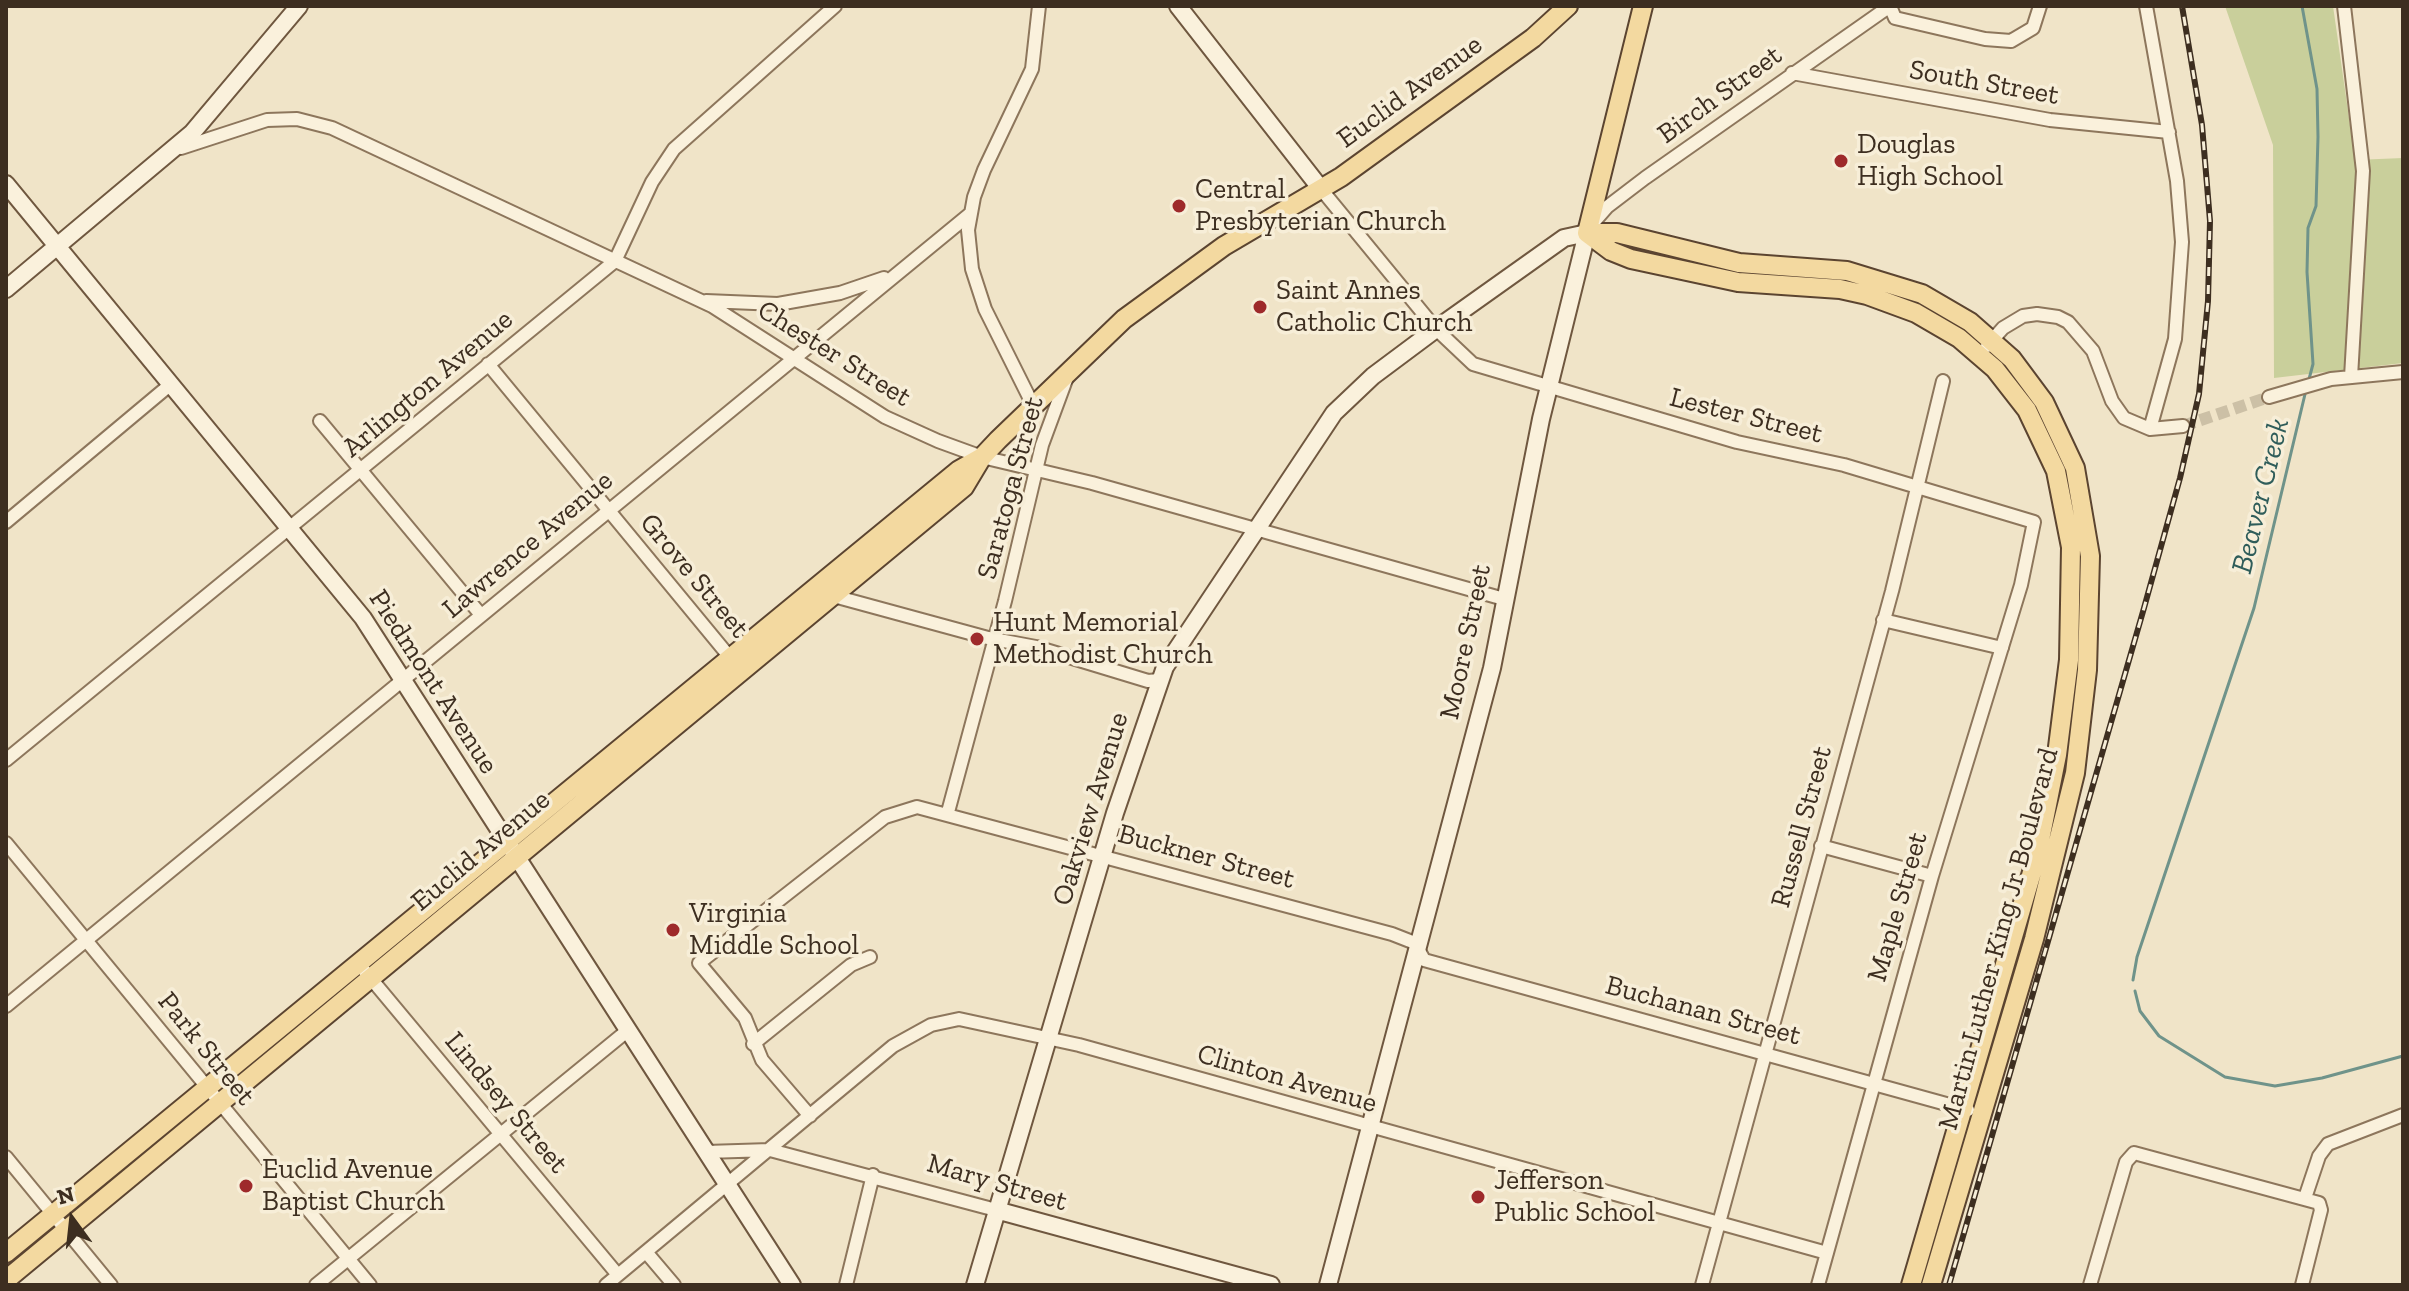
<!DOCTYPE html>
<html>
<head>
<meta charset="utf-8">
<style>
  body { margin:0 }
  #map { position:relative; width:2409px; height:1291px; overflow:hidden; background:#f0e4c8; font-family:"Zilla Slab",serif }
  canvas { display:block }
  .frame { position:absolute; inset:0; border:8px solid #3d2e20; pointer-events:none }
  .north { position:absolute; left:32px; top:1179px; width:80px; height:80px; -webkit-text-stroke:6px #f7eed8; paint-order:stroke; rotate:345deg; font-size:22px; font-weight:700; line-height:32px; text-align:center; color:#3d2e20 }
  .north::after { content:''; display:block; margin:auto; width:28px; height:36px; background:#3d2e20; clip-path:polygon(50% 0,100% 100%,50% 72%,0 100%) }
</style>
</head>
<body>
<div id="map">
<canvas width="2409" height="1291"></canvas>
<div class="frame"></div>
<div class="north">N</div>
</div>
<script>
const ctx = document.querySelector('canvas').getContext('2d');
ctx.lineJoin = 'round';
function paint(path, color) { ctx.fillStyle = color; ctx.fill(path, 'evenodd'); }
const shape = rows => new Path2D(rows.map(r => 'M' + r).join(''));
function stroke(path, color, width, dash) { ctx.strokeStyle = color; ctx.lineWidth = width; ctx.lineCap = dash ? 'butt' : 'round'; ctx.setLineDash(dash || []); ctx.stroke(path); }
function write(font, color, halo, rows, align = 'center') {
  ctx.font = font + ' "Zilla Slab",serif'; ctx.lineWidth = 7; ctx.setLineDash([]); ctx.textBaseline = 'middle'; ctx.strokeStyle = halo; ctx.fillStyle = color; for (const [text, x, y, turn = 0] of rows) {
    ctx.save(); ctx.translate(x, y); ctx.rotate((+turn || 0) * Math.PI / 180); ctx.textAlign = isNaN(turn) ? turn : align; if (halo) ctx.strokeText(text, 0, 0); ctx.fillText(text, 0, 0); ctx.restore();
  }
}
paint(shape([
  [2225,6,2333,6,2355,160,2403,158,2403,363,2274,378,2273,145]
]), '#c9cf9b');
stroke(shape([
  [2302,6,2317,89,2318,137,2316,206,2308,228,2307,272,2313,364,2308,383],
  [2133,980,2137,957,2254,608,2306,390],
  [2135,991,2140,1011,2159,1036,2225,1077,2275,1086,2322,1078,2403,1056]
]), '#6f938a', 3);
stroke(shape([
  [2183,426,2269,397]
]), '#ccc0a6', 12, [12, 6]);
const street = shape([
  [1890,6,1895,18,1985,39,2011,41,2033,28,2040,6],
  [2146,6,2177,181,2182,242,2175,339,2150,429],
  [2344,6,2363,171,2351,377],
  [1792,73,2050,120,2169,132],
  [181,148,267,120,297,119,332,128,712,306,885,417,938,441,982,457,1092,483,1504,599],
  [1321,189,1436,329,1473,364,1737,442,1844,465,2034,522,2021,585,1932,876,1818,1285],
  [1593,223,1607,207,1645,178,1890,6],
  [706,301,778,304,840,293,884,278],
  [1987,346,2003,328,2023,316,2037,314,2058,317,2068,322,2093,351,2112,401,2124,418,2150,429,2183,426],
  [488,364,733,661],
  [2269,397,2331,379,2403,372],
  [1033,405,985,309,972,269,968,230,974,197,984,170,1032,69,1039,6],
  [320,421,481,615],
  [6,522,171,384],
  [830,595,988,638,1036,647,1148,681,1159,680],
  [1883,620,2002,648],
  [6,760,615,261,652,182,674,149,835,6],
  [948,812,1005,601,1042,445,1066,380],
  [6,843,370,1285],
  [1821,846,1932,876],
  [358,963,618,1275],
  [6,1006,970,214],
  [753,1044,851,965,870,957],
  [810,1116,762,1060,745,1018,699,963,885,817,917,807,1392,934,1415,943,1424,960,1968,1110],
  [706,1152,770,1150,996,1210],
  [6,1157,111,1285],
  [2305,1198,2319,1156,2328,1144,2403,1115],
  [646,1252,674,1285],
  [316,1285,627,1031],
  [606,1285,893,1046,931,1025,959,1019,1079,1045,1827,1253],
  [846,1285,873,1175],
  [1702,1285,1892,591,1943,381],
  [2090,1285,2126,1162,2134,1153,2319,1203,2321,1210,2302,1285]
]);
const secondary = shape([
  [1178,6,1321,189],
  [6,184,363,618,792,1285],
  [6,289,192,133,299,6],
  [996,1210,1271,1285],
  [975,1285,1115,813,1165,667,1334,413,1373,376,1436,329,1564,238,1587,233,1541,419,1492,668,1328,1285]
]);
const primary = shape([
  [1587,233,1617,233,1739,263,1847,271,1922,294,1970,322,2012,359,2044,402,2075,468,2090,556,2087,670,2075,773,2034,939,1931,1285],
  [1587,233,1611,251,1631,259,1738,282,1840,289,1867,295,1916,313,1959,338,1995,369,2027,410,2056,471,2071,547,2069,660,2057,755,2037,855,1911,1285],
  [1587,233,1643,6],
  [6,1253,959,470,982,457],
  [6,1280,964,487,982,457,998,440,1124,319,1224,246,1341,177,1533,38,1568,6]
]);
stroke(street, '#8d765c', 16);
stroke(secondary, '#6f573f', 20);
stroke(primary, '#5b4430', 22);
stroke(street, '#faf1dc', 12);
stroke(secondary, '#faf1dc', 16);
stroke(primary, '#f3d9a0', 18);
const rail = shape([
  [1949,1285,2144,608,2180,478,2199,394,2208,301,2210,221,2202,125,2182,6]
]);
stroke(rail, '#3d2e20', 6);
stroke(rail, '#f7eed8', 3, [9]);
for (const [x, y, r, color] of [
  [1841,161,8,"#9e2a2b"],
  [1179,206,8,"#9e2a2b"],
  [1260,307,8,"#9e2a2b"],
  [977,639,8,"#9e2a2b"],
  [673,930,8,"#9e2a2b"],
  [246,1186,8,"#9e2a2b"],
  [1478,1197,8,"#9e2a2b"]
]) { const dot = new Path2D(); dot.arc(x, y, r, 0, 2 * Math.PI); ctx.fillStyle = color; ctx.fill(dot); stroke(dot, '#f7eed8', 3); }
write('28px', '#3d2e20', '#f7eed8', [
  ["South Street",1984,83,10],
  ["Euclid Avenue",1410,92,-36],
  ["Birch Street",1720,95,-36],
  ["Chester Street",834,354,32],
  ["Arlington Avenue",428,384,-40],
  ["Lester Street",1746,416,14],
  ["Saratoga Street",1011,488,-75],
  ["Lawrence Avenue",528,545,-40],
  ["Grove Street",694,576,50],
  ["Moore Street",1466,642,-78],
  ["Piedmont Avenue",433,682,57],
  ["Oakview Avenue",1091,809,-73],
  ["Russell Street",1802,827,-75],
  ["Euclid Avenue",481,851,-40],
  ["Buckner Street",1206,857,15],
  ["Maple Street",1898,907,-74],
  ["Martin Luther King Jr Boulevard",1999,939,-75],
  ["Buchanan Street",1703,1011,15],
  ["Park Street",206,1049,51],
  ["Clinton Avenue",1287,1079,16],
  ["Lindsey Street",506,1103,50],
  ["Mary Street",997,1183,16]
]);
write('28px', '#3d2e20', '#f7eed8', [
  ["Douglas",1857,145],
  ["High School",1857,177],
  ["Central",1195,190],
  ["Presbyterian Church",1195,222],
  ["Saint Annes",1276,291],
  ["Catholic Church",1276,323],
  ["Hunt Memorial",993,623],
  ["Methodist Church",993,655],
  ["Virginia",689,914],
  ["Middle School",689,946],
  ["Euclid Avenue",262,1170],
  ["Baptist Church",262,1202],
  ["Jefferson",1494,1181],
  ["Public School",1494,1213]
], 'left');
write('italic 30px', '#2f5d5a', '#f7eed8', [
  ["Beaver Creek",2261,496,-76]
]);
</script>
</body>
</html>
